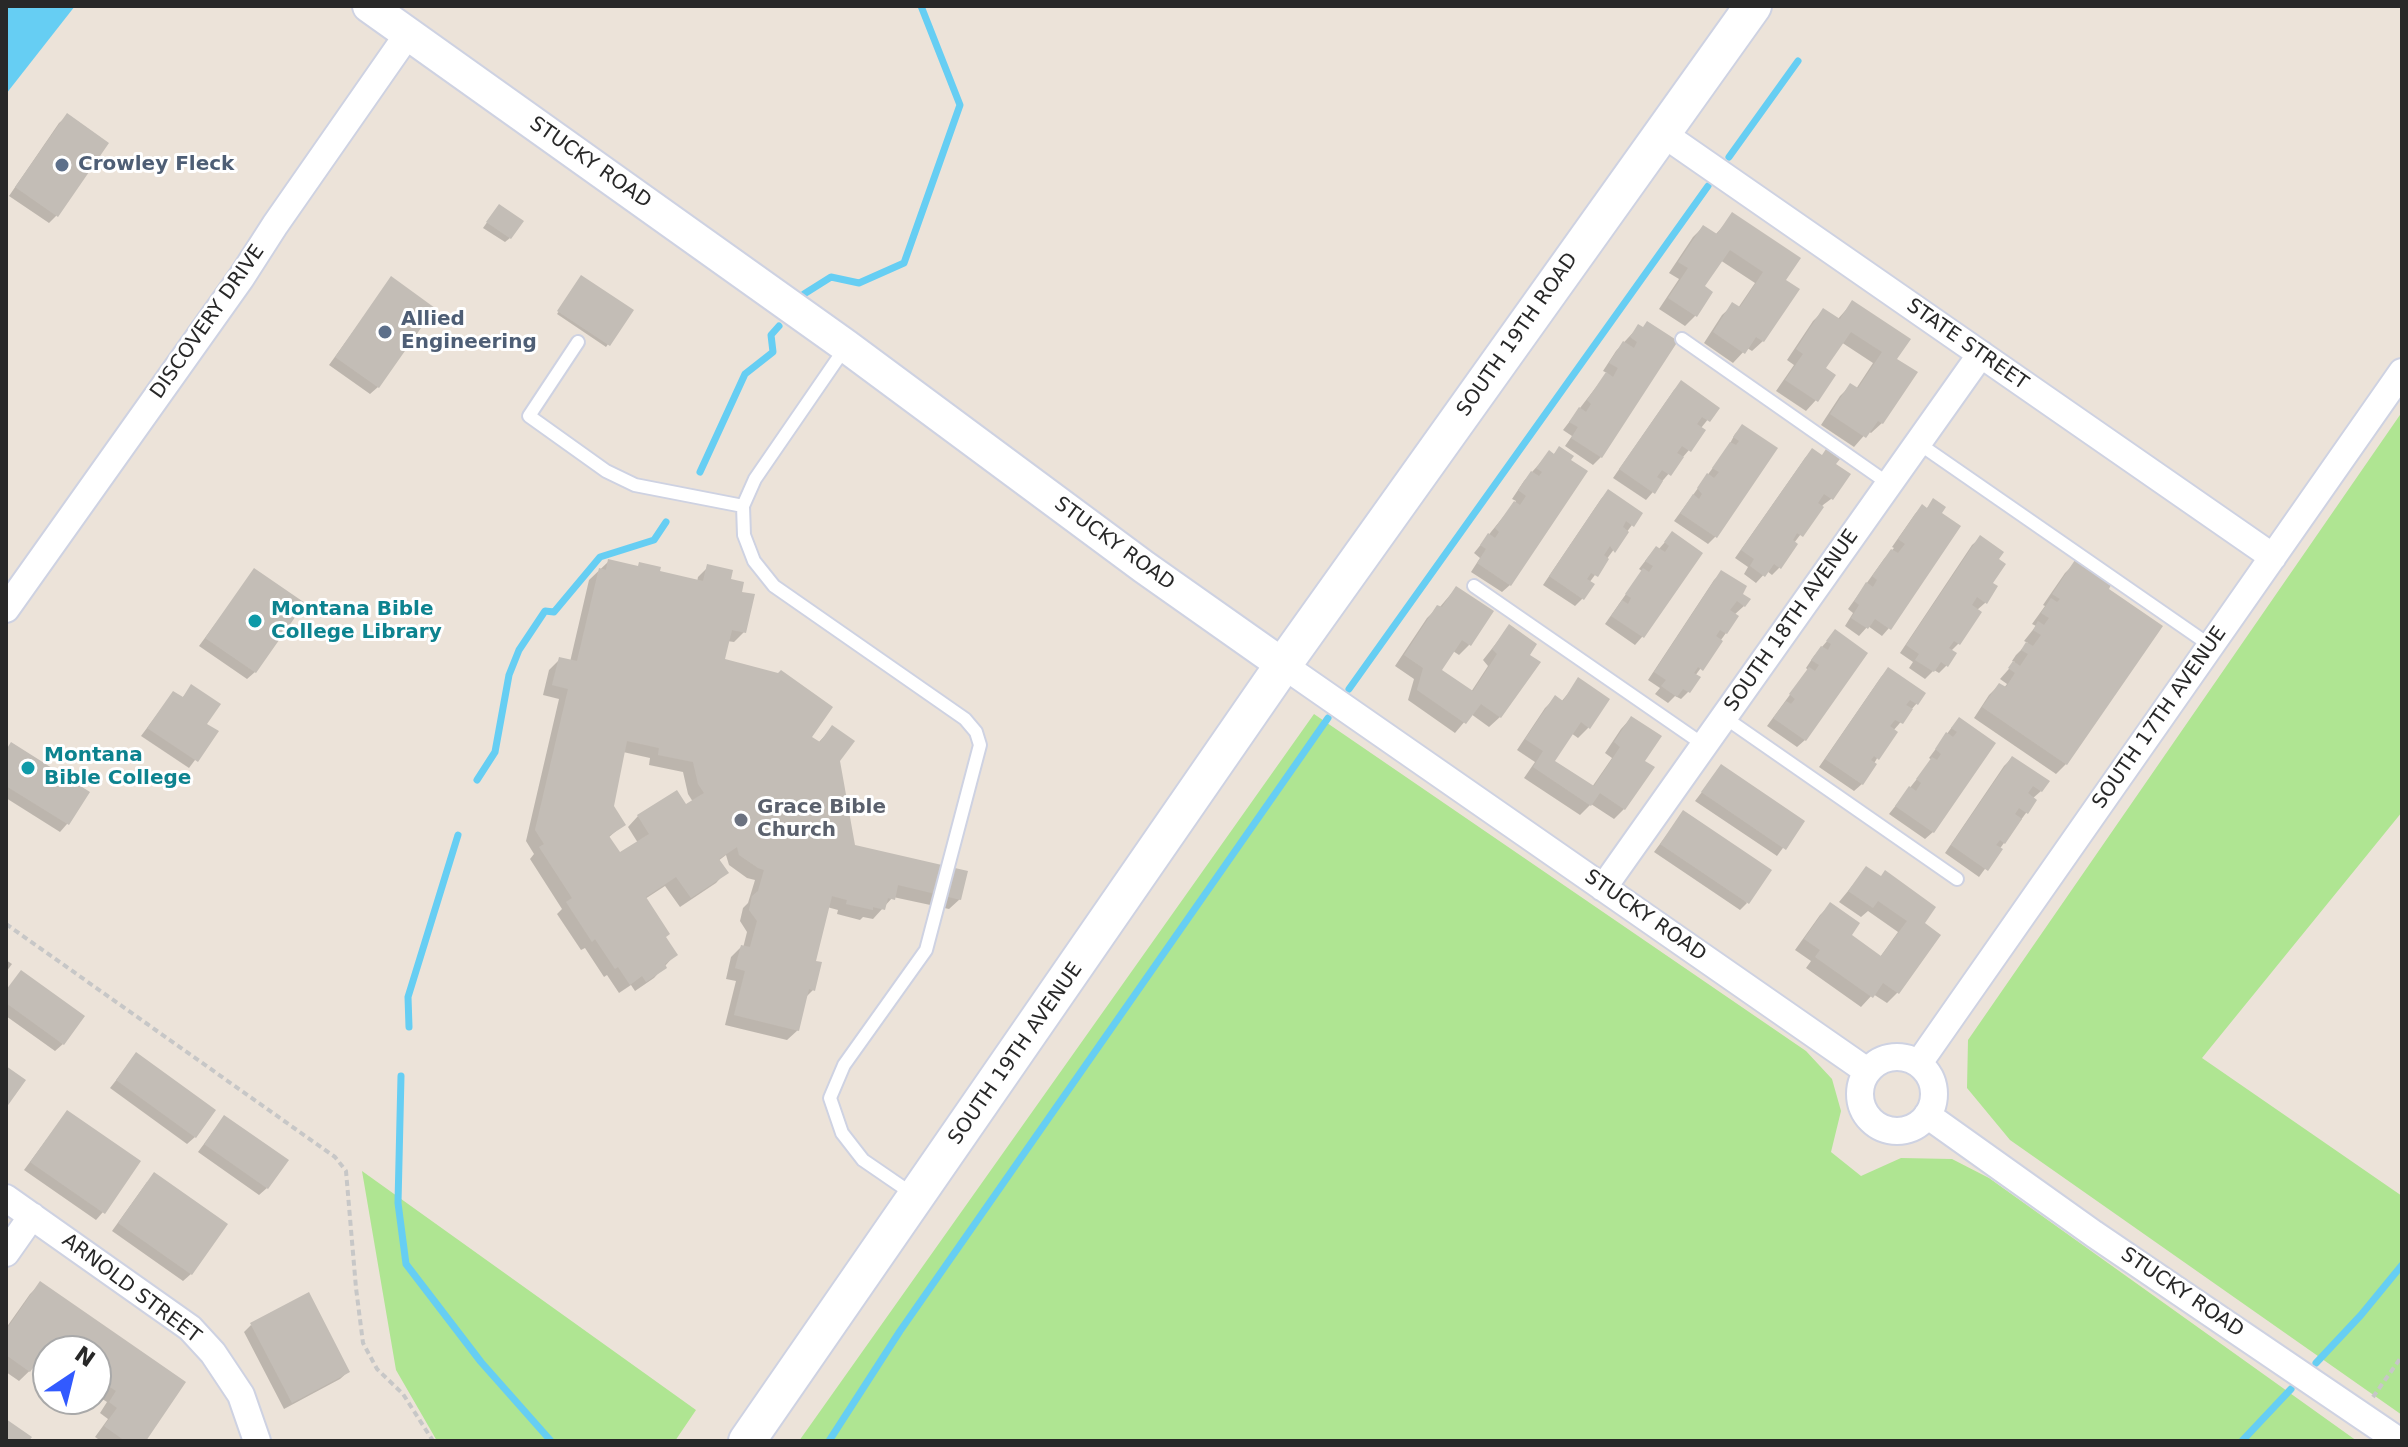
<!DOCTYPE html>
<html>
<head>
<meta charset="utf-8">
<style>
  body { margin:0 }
  #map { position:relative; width:2408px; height:1447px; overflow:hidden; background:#ece3d9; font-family:"DejaVu Sans",sans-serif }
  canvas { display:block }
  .frame { position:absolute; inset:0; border:8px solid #282828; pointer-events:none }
  .north { position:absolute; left:32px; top:1335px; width:80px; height:80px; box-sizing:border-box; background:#fff; border:2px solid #a9a9a9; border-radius:50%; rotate:35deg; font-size:22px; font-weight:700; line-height:32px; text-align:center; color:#282828 }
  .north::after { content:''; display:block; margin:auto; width:28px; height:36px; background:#325aff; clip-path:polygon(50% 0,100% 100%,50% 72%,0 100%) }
</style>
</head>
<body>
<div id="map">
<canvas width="2408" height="1447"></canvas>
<div class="frame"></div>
<div class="north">N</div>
</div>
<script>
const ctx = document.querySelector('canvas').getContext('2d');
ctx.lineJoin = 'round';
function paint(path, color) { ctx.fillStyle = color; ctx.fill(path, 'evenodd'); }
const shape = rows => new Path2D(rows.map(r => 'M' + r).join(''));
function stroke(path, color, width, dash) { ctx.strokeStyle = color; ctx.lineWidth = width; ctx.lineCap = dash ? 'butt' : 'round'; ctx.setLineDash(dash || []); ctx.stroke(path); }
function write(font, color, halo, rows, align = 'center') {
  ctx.font = font + ' "DejaVu Sans",sans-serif'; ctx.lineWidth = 6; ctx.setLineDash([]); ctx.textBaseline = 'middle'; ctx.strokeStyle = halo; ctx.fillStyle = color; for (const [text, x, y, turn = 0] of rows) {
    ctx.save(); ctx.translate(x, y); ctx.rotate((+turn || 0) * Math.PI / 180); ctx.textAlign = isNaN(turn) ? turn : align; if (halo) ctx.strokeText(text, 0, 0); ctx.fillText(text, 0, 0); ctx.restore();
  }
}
paint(shape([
  [2402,412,2402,812,2202,1058,2402,1196,2402,1415,2010,1140,1967,1088,1968,1040],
  [1314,714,1806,1051,1832,1079,1841,1111,1831,1152,1861,1176,1901,1158,1952,1159,1989,1178,2357,1441,799,1441],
  [362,1171,696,1410,675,1441,437,1441,396,1370]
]), '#afe592');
paint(shape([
  [6,6,75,6,6,94]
]), '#66cef3');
paint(shape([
  [67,116,56,216,49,223,9,196,59,123],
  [495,211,510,238,505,242,483,228],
  [1733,215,1783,281,1763,341,1752,351,1747,348,1733,363,1704,343,1722,315,1733,305,1738,308,1755,283,1720,260,1702,287,1711,292,1695,316,1685,326,1659,309,1679,279,1669,273,1693,237,1703,227,1715,235],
  [391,279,378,387,370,394,329,365],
  [580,280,631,311,606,347,557,314],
  [1852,303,1894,359,1882,423,1871,433,1868,431,1854,447,1821,425,1840,396,1850,386,1856,389,1873,363,1841,342,1823,369,1816,400,1806,411,1776,391,1794,365,1787,360,1813,321,1823,311,1837,320],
  [1639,326,1642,329,1601,457,1593,465,1565,446,1572,436,1563,430,1607,373,1603,371,1616,351],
  [1681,383,1717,408,1701,428,1689,450,1646,500,1613,478,1674,390],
  [1743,426,1775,449,1715,537,1708,544,1674,521,1728,447,1735,434],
  [1559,449,1510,585,1502,592,1471,572,1480,558,1474,553,1516,501,1512,499,1524,481,1549,453,1553,455],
  [1812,450,1848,475,1831,499,1823,505,1794,543,1779,568,1772,575,1767,571,1756,583,1744,574,1748,567,1735,558,1805,458],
  [1608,491,1632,525,1589,583,1582,599,1575,606,1543,585,1601,499],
  [1934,501,1889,628,1882,636,1868,626,1859,636,1845,626,1853,613,1848,609,1884,559,1894,548,1892,547,1915,514,1922,506,1926,509],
  [1672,534,1700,553,1642,637,1635,645,1605,624,1642,571,1639,569,1649,556,1656,548,1658,550],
  [1980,538,1990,584,1985,603,1977,610,1959,643,1951,651,1946,666,1939,673,1934,670,1925,679,1909,668,1913,662,1900,653,1972,545],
  [609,561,697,582,698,577,708,567,729,581,740,593,744,632,734,642,727,641,723,661,818,743,832,728,853,846,960,899,949,909,893,897,873,919,863,917,860,920,837,914,838,910,827,907,814,963,813,990,805,998,798,1030,787,1040,725,1025,736,981,726,979,731,957,741,947,743,948,747,932,740,921,743,908,748,903,755,880,747,878,729,865,726,855,718,861,726,872,716,883,680,907,665,886,645,899,664,938,675,955,654,978,635,991,631,985,619,993,607,975,604,977,585,948,581,950,557,914,562,909,530,859,534,854,526,841,559,699,543,695,549,670,559,660,570,662,589,580],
  [623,752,650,758,649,765,683,772,688,794,693,802,685,807,638,816,628,827,638,843,619,855,608,838,623,825,612,806],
  [2076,562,2066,764,2056,774,1974,718,1989,695,1999,685,2004,688,2007,684,2000,679,2015,662,2012,661,2016,655,2028,643,2024,641,2036,626,2032,624,2045,606,2043,605,2065,573],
  [254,571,255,672,247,679,199,646],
  [1722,572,1740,594,1744,606,1734,615,1726,633,1695,676,1688,692,1681,699,1675,696,1668,703,1655,694,1660,688,1648,680,1714,580],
  [1456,588,1469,645,1459,655,1453,651,1440,671,1471,692,1488,666,1483,660,1509,627,1500,717,1489,727,1471,714,1455,733,1408,700,1414,679,1395,666,1427,618,1438,607,1439,608],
  [1835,632,1805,740,1797,747,1767,726,1808,670,1806,668,1814,656],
  [1888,669,1917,703,1893,731,1862,784,1854,791,1819,767,1881,677],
  [1579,680,1607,699,1588,728,1578,738,1571,733,1552,761,1592,787,1612,758,1605,753,1621,729,1631,718,1642,761,1624,809,1614,819,1591,804,1580,815,1524,778,1535,762,1517,750,1545,708,1555,698,1561,702],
  [192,687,204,724,216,732,189,768,141,736,173,693,181,699],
  [1952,727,1994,743,1933,832,1925,839,1889,814,1932,760,1929,758],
  [11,745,87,793,67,824,60,832,6,798,6,750],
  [2012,758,2041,791,2032,799,2035,800,2026,813,1979,877,1945,853,2004,766],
  [1721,767,1802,822,1777,856,1695,801],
  [1683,813,1747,903,1740,910,1654,852],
  [1866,869,1922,924,1938,935,1897,993,1887,1003,1873,994,1861,1007,1806,968,1811,961,1795,950,1820,915,1830,905,1849,935,1880,957,1898,932,1868,911,1861,917,1839,902],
  [6,960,12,964,6,972],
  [6,990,63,1044,55,1051,6,1016],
  [136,1055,195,1137,187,1144,110,1088],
  [67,1112,103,1212,96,1220,24,1170],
  [224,1117,267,1188,259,1195,198,1152],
  [147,1182,191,1274,183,1281,112,1231],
  [40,1284,183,1383,143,1441,101,1441,95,1437,108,1419,100,1413,107,1402,96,1395,96,1351,48,1351,48,1362,43,1358,19,1381,6,1372,6,1328,30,1294],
  [251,1325,348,1372,340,1379,284,1409,244,1332]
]), '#0003');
stroke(shape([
  [1729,157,1798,61],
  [804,294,831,277,859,283,904,263,960,105,921,6],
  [700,472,745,374,773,352,771,335,779,326],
  [1349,689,1708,186],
  [477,780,495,752,509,675,519,650,545,611,554,612,600,557,654,540,666,522],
  [409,1027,408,997,458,835],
  [401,1076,398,1203,406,1264,481,1362,551,1441],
  [2316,1363,2361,1315,2402,1265],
  [829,1441,900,1331,1328,718],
  [2242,1441,2291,1389]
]), '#66cef3', 7);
paint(shape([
  [67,113,109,143,58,217,15,187],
  [499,204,524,221,511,239,486,222],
  [1732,212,1801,258,1786,280,1800,289,1764,342,1756,337,1745,354,1713,332,1732,302,1740,307,1763,272,1730,250,1705,286,1713,292,1697,317,1668,298,1688,268,1678,262,1703,225,1717,234],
  [581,275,634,310,610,346,557,311],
  [391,276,435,308,379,388,335,357],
  [1852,300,1911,339,1897,359,1918,372,1883,424,1878,421,1866,438,1830,414,1850,383,1858,388,1882,352,1851,332,1826,368,1836,375,1818,402,1785,380,1803,354,1796,349,1823,308,1840,319],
  [1647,321,1678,341,1602,458,1571,438,1578,427,1569,422,1579,407,1586,412,1591,404,1587,400,1606,372,1613,377,1618,368,1609,363,1623,341,1634,348,1637,342,1630,337,1638,324,1643,327],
  [1681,380,1720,408,1710,422,1702,417,1697,424,1706,430,1691,452,1682,446,1677,453,1684,457,1671,476,1662,470,1657,477,1663,481,1655,494,1619,469],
  [1742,424,1778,448,1717,538,1680,513,1693,494,1699,499,1702,494,1697,488,1707,473,1714,478,1719,472,1712,468,1730,442,1736,445,1739,441,1733,437],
  [1559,446,1574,456,1571,460,1588,471,1511,586,1477,563,1486,549,1480,545,1488,533,1495,538,1499,532,1495,528,1514,501,1520,505,1526,496,1518,490,1531,471,1539,476,1542,472,1536,468,1549,450,1554,454],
  [1812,448,1822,455,1826,449,1840,459,1836,464,1851,474,1833,500,1824,494,1818,503,1824,507,1803,537,1797,533,1793,540,1798,544,1781,569,1774,564,1765,577,1750,566,1754,559,1741,550],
  [1608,489,1643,513,1634,527,1626,521,1623,527,1629,532,1615,553,1610,546,1604,555,1609,559,1598,577,1591,573,1587,579,1595,584,1584,600,1549,576],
  [1933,498,1946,507,1942,513,1961,526,1891,630,1875,619,1868,629,1851,618,1859,605,1854,601,1866,582,1873,587,1877,580,1872,576,1891,549,1898,553,1905,544,1898,539,1922,504,1927,508],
  [1672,531,1703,553,1644,638,1611,616,1622,600,1628,604,1631,598,1625,594,1643,568,1649,572,1653,566,1645,561,1656,546,1665,552,1669,546,1664,542],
  [1980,535,2004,552,1999,559,2006,564,1993,583,1998,586,1987,604,1977,597,1972,605,1982,612,1960,645,1954,641,1949,648,1957,653,1948,667,1941,662,1934,672,1915,660,1919,654,1906,645],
  [608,559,638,566,639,562,661,567,660,571,703,581,707,564,733,570,731,579,744,582,742,592,755,594,746,633,732,630,725,659,778,673,781,670,833,707,812,737,820,742,832,725,855,741,840,761,855,845,968,871,961,900,898,885,895,900,888,898,885,910,873,907,873,910,846,904,847,900,832,896,816,961,822,962,815,991,809,989,799,1031,734,1015,745,971,735,968,741,945,750,947,757,921,749,910,752,896,758,891,764,870,758,868,739,855,737,847,719,859,729,873,691,898,676,877,646,897,670,934,666,937,678,955,665,964,667,968,646,982,642,976,630,985,618,967,615,969,595,939,592,942,566,902,572,898,539,847,544,844,535,830,568,689,552,685,559,657,577,661,599,568,606,570],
  [627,741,659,748,658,755,693,762,698,784,704,793,686,804,677,790,637,815,649,834,620,852,609,836,626,825,614,806],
  [2075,560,2111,585,2109,589,2163,626,2067,765,1982,707,1999,683,2006,687,2015,673,2008,668,2013,661,2020,666,2028,654,2021,650,2026,642,2033,646,2041,635,2033,630,2038,621,2044,625,2049,618,2041,613,2051,598,2057,602,2060,599,2052,594],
  [254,568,305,603,256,673,205,638],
  [1721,570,1747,586,1743,594,1751,599,1745,607,1737,601,1730,610,1739,616,1727,634,1720,630,1716,636,1723,641,1703,671,1698,667,1694,673,1701,677,1690,693,1683,689,1677,697,1661,686,1666,680,1654,672],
  [1456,586,1494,611,1471,646,1462,640,1442,670,1473,691,1497,654,1492,649,1509,624,1537,644,1530,655,1541,662,1501,718,1481,704,1466,724,1417,690,1423,668,1404,655,1437,605,1442,607],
  [1835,629,1868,653,1806,741,1773,718,1786,701,1791,704,1795,699,1789,694,1809,667,1815,671,1819,665,1811,660,1821,646,1828,650,1831,644,1826,641],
  [1888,667,1926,693,1918,705,1910,700,1906,705,1913,709,1903,724,1895,720,1890,726,1898,732,1879,760,1874,756,1871,760,1877,764,1863,785,1825,759],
  [1578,677,1610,699,1590,729,1581,722,1555,761,1594,786,1620,747,1614,742,1631,716,1662,736,1645,761,1655,767,1625,810,1600,793,1591,806,1533,767,1543,751,1525,739,1555,695,1563,701],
  [191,684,221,704,207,724,219,731,198,762,147,728,173,691,183,697],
  [1959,717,1996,743,1934,833,1895,806,1909,786,1916,791,1921,783,1916,779,1932,757,1937,760,1941,754,1935,749,1946,732,1953,737,1957,732,1951,728],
  [11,742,90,792,69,825,6,786,6,750],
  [2012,756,2050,781,2042,792,2033,786,2028,793,2037,800,2028,814,2019,808,2015,814,2022,819,2005,844,2000,840,1996,845,2003,849,1988,871,1951,845],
  [1721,764,1805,821,1786,850,1701,792],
  [1683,810,1772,870,1749,904,1660,844],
  [1866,866,1881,876,1885,870,1936,907,1925,923,1941,935,1899,994,1883,983,1873,998,1815,957,1820,950,1804,939,1830,902,1860,923,1852,935,1881,956,1907,921,1878,901,1873,908,1848,891],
  [21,970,85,1016,64,1045,6,1003,6,990],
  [136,1052,216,1110,196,1138,116,1080],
  [6,1066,26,1080,6,1108],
  [67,1110,141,1161,105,1214,30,1162],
  [224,1115,289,1160,268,1189,204,1144],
  [154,1172,228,1224,192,1275,118,1223],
  [40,1281,186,1382,146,1441,125,1441,104,1426,117,1408,109,1402,116,1391,96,1378,96,1351,57,1351,53,1348,48,1351,45,1360,41,1357,30,1372,6,1355,6,1330],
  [309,1292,350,1372,292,1403,250,1323],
  [6,1419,32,1437,29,1441,6,1441]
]), '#c3bdb6');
const service = shape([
  [1682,339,1889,484],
  [578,342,529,416,606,471,635,485,743,506],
  [845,348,755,479,743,506,744,535,754,561,774,586,965,719,976,732,980,745,926,950,844,1065,830,1098,842,1133,863,1160,914,1195],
  [1918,443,2211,646],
  [1474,586,1704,745],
  [1724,717,1957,879]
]);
const minor = shape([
  [1662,133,2273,557],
  [6,609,241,278,275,225,408,34],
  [1283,665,1867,1071],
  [1603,888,1981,354],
  '1860 1094a37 37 0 1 1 74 0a37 37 0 1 1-74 0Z',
  [1919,1063,2402,372],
  [1927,1115,2094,1234,2399,1441],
  [6,1198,190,1328,213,1353,241,1395,257,1441],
  [6,1253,32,1216]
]);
const tertiary = shape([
  [369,6,846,346,1144,567,1283,665]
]);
const secondary = shape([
  [747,1441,1283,665,1753,6]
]);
stroke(service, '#ced2e2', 16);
stroke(minor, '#ced2e2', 30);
stroke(tertiary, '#ced2e2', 36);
stroke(secondary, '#ced2e2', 40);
stroke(shape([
  [6,924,335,1157,346,1171,356,1288,363,1343,377,1369,403,1394,433,1441],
  [2373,1397,2402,1356]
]), '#c7c7c7', 4, [6, 4]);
stroke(service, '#fff', 12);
stroke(minor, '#fff', 26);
stroke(tertiary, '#fff', 32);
stroke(secondary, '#fff', 36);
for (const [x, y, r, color] of [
  [62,165,8,"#5c6f8a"],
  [385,332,8,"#5c6f8a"],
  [255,621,8,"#0f9aa8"],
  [28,768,8,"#0f9aa8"],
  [741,820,8,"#6b7280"]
]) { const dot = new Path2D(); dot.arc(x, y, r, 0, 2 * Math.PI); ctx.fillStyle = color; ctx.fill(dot); stroke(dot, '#fff', 3); }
write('20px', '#282828', '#fff', [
  ["STUCKY ROAD",590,163,35],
  ["DISCOVERY DRIVE",208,322,-55],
  ["SOUTH 19TH ROAD",1518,335,-55],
  ["STATE STREET",1967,345,35],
  ["STUCKY ROAD",1114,544,36],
  ["SOUTH 18TH AVENUE",1792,621,-55],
  ["SOUTH 17TH AVENUE",2160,718,-55],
  ["STUCKY ROAD",1645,916,35],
  ["SOUTH 19TH AVENUE",1016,1054,-55],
  ["ARNOLD STREET",131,1289,37],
  ["STUCKY ROAD",2182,1293,34]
]);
write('bold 20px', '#4e5e75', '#fff', [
  ["Crowley Fleck",78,165],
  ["Allied",401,320],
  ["Engineering",401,343]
], 'left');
write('bold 20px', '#0d838f', '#fff', [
  ["Montana Bible",271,610],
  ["College Library",271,633],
  ["Montana",44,756],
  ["Bible College",44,779]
], 'left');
write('bold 20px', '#5b616d', '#fff', [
  ["Grace Bible",757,808],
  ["Church",757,831]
], 'left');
</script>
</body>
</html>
